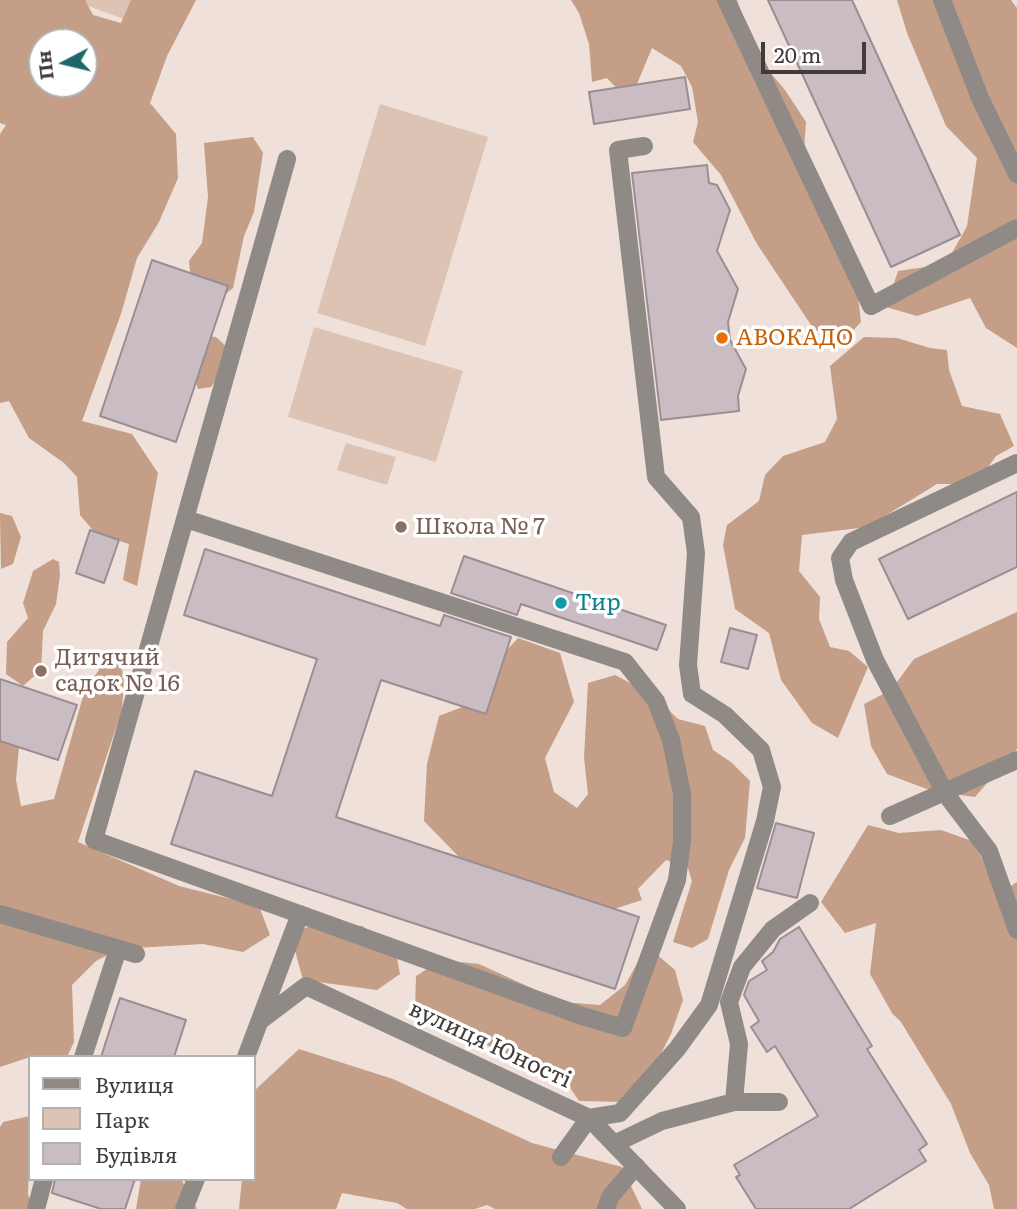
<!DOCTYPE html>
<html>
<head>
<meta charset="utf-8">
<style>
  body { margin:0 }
  #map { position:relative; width:1017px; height:1209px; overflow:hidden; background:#efe1d9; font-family:Literata,serif }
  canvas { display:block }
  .legend { position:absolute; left:28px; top:1055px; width:228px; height:126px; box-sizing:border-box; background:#fff; border:2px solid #b3b1af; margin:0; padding:9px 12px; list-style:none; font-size:21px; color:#403b37 }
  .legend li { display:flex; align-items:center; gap:14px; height:35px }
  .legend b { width:35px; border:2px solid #b3b1af }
  .north { position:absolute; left:28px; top:28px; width:70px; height:70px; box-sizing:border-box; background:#fff; border:2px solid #b3b1af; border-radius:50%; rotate:263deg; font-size:19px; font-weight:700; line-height:28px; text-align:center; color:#403b37 }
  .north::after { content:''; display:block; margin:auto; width:24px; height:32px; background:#1a686a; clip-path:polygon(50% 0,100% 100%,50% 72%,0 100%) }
  .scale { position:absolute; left:761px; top:42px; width:105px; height:32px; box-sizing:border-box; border:4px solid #403b37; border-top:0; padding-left:9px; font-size:21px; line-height:24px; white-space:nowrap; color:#403b37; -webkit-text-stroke:5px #fff; paint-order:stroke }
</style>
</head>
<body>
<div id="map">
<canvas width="1017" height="1209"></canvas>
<ul class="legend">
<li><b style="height:9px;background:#8f8a86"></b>Вулиця</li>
<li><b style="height:19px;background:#dcc3b3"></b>Парк</li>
<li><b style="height:19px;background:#cabcc3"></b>Будівля</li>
</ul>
<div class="north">Пн</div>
<div class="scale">20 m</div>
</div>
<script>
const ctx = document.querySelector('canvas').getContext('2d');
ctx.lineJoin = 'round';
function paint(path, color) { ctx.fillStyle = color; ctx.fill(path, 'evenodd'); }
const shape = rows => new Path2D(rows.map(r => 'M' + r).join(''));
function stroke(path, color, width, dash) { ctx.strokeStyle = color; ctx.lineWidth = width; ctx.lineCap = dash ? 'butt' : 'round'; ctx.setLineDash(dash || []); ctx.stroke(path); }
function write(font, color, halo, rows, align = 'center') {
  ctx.font = font + ' Literata,serif'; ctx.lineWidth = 7; ctx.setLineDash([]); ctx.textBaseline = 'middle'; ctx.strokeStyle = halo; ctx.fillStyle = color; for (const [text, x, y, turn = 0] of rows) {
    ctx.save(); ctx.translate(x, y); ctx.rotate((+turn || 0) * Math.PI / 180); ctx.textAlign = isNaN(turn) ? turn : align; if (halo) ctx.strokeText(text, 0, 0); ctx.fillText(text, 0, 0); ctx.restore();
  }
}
paint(shape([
  [72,0,150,0,140,25],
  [380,104,488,137,425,346,317,313],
  [314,327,463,371,436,462,288,417],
  [346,443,396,457,387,485,337,470]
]), '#dcc3b3');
paint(shape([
  [0,0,85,0,93,15,121,23,131,0,196,0,167,56,150,103,176,134,178,178,159,222,137,258,121,314,82,421,132,434,158,473,137,586,123,580,129,544,96,534,80,515,77,477,64,463,29,438,9,401,0,403,0,134,6,125,0,123],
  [42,42,84,42,84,84,42,84],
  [571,0,737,0,758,58,785,90,806,122,802,179,858,296,861,322,839,346,813,328,757,244,721,175,693,142,698,122,692,87,681,66,652,48,637,84,623,95,607,78,592,82,589,44,579,13],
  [897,0,1011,0,1017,8,1017,348,986,328,970,298,917,316,886,307,898,271,946,264,967,226,977,158,946,126,907,33],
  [253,137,263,153,254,212,244,236,233,288,212,305,192,292,189,261,202,243,208,197,204,143],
  [208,336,216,337,227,347,223,371,211,387,198,389,192,372],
  [864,337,897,338,930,348,947,350,949,370,962,406,1000,414,1014,446,996,456,976,484,937,484,867,527,802,535,799,571,820,597,819,619,830,647,849,651,868,667,838,738,812,723,781,680,769,633,735,609,723,545,727,525,759,501,765,475,783,456,825,442,837,419,830,366],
  [0,513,12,516,21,537,13,564,1,569],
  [53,559,59,562,60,575,56,604,43,631,41,670,23,686,6,674,7,642,28,618,23,603,33,571],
  [1017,612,1017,749,975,797,932,791,887,774,871,746,864,704,891,690,914,659],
  [518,638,560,653,574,702,545,758,554,792,577,808,588,794,584,758,588,683,615,675,653,695,678,719,705,726,713,750,731,762,750,781,745,838,729,870,708,939,692,948,673,942,692,881,688,868,666,860,638,889,642,900,608,911,459,857,424,821,427,764,439,716,483,699,497,661],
  [119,662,124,676,122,710,78,842,179,886,259,906,270,935,243,952,203,944,119,949,96,961,72,985,74,1042,67,1057,30,1057,0,1067,0,717,19,747,16,780,21,806,54,799,84,693,100,668],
  [868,825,899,833,941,830,975,842,997,895,1017,882,1017,1209,994,1209,989,1185,970,1153,951,1104,901,1022,892,1013,870,974,876,923,845,933,821,902],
  [322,923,362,926,395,948,400,974,377,990,303,980,290,932],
  [647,946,675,970,683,1000,671,1034,649,1077,623,1102,579,1101,564,1079,455,1031,415,1009,416,976,441,960,479,964,562,1002,600,1005,625,985],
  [299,1049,393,1079,532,1143,622,1167,642,1209,495,1209,487,1205,475,1209,407,1209,397,1203,342,1193,336,1209,239,1209,242,1179,254,1179,254,1091],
  [30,1116,28,1195,36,1209,0,1209,0,1127,3,1122],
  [141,1179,181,1179,197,1209,136,1209]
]), '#c49e87');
const building = shape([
  [768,0,852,0,960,235,891,267,768,0],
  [685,77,690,109,594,124,589,92,685,77],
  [707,165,709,183,717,185,730,210,717,251,738,289,728,322,730,340,746,369,738,396,739,411,661,420,632,173,707,165],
  [152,260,228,286,176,442,100,416,152,260],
  [1017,492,1017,567,908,619,879,559,1017,492],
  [90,530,119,540,104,583,76,573,90,530],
  [205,549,440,626,444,615,511,637,486,714,381,680,336,817,639,917,615,989,171,844,195,771,272,796,317,659,184,615,205,549],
  [464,556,666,625,657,650,521,604,517,615,451,593,464,556],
  [730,628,757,635,748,669,721,662,730,628],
  [0,679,77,705,58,760,0,741,0,679],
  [776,823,814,833,797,898,757,888,776,823],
  [799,927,872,1046,867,1049,927,1144,919,1150,926,1161,849,1209,756,1209,736,1177,740,1175,734,1165,818,1116,775,1046,767,1052,751,1027,759,1021,744,995,749,981,767,970,762,961,773,952,780,939,799,927],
  [120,998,186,1020,174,1057,101,1057,120,998],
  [55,1179,135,1179,125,1209,101,1209,52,1193,55,1179]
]);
paint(building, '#cabcc3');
stroke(building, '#9b8d94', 2);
stroke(shape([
  [726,0,871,306,1017,228],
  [942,0,980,98,1017,174],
  [1017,463,851,542,840,558,844,580,875,660,945,793,989,851,1017,930],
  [186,519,625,662,656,701,671,740,682,794,682,841,677,880,623,1028,582,1016,94,840,287,159],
  [890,816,1017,760],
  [0,914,136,954],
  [261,1020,306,986,589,1118,677,1209],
  [83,1057,118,949],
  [246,1057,300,914],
  [734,1102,739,1044,729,1002,742,967,773,929,810,903],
  [614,1144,662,1121,734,1102,779,1102],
  [561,1157,589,1118,620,1113,677,1049,709,1005,765,821,772,787,761,750,725,715,692,694,688,665,696,553,691,517,656,477,618,150,644,146],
  [36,1209,44,1179],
  [184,1209,196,1179],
  [606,1209,610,1197,636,1166]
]), '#8f8a86', 18);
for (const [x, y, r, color] of [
  [722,338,7,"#e8710a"],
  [401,527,7,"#8d6e63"],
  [561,603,7,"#0f9aa8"],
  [41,671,7,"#8d6e63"]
]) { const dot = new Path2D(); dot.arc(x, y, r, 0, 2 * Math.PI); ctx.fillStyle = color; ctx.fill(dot); stroke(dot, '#fff', 2.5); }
write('23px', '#c56008', '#fff', [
  ["АВОКАДО",736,338]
], 'left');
write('23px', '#785e54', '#fff', [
  ["Школа № 7",415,527],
  ["Дитячий",55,658],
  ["садок № 16",55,684]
], 'left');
write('23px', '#0d838f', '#fff', [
  ["Тир",575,603]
], 'left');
write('23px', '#403b37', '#fff', [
  ["вулиця Юності",490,1045,25]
]);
</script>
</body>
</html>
